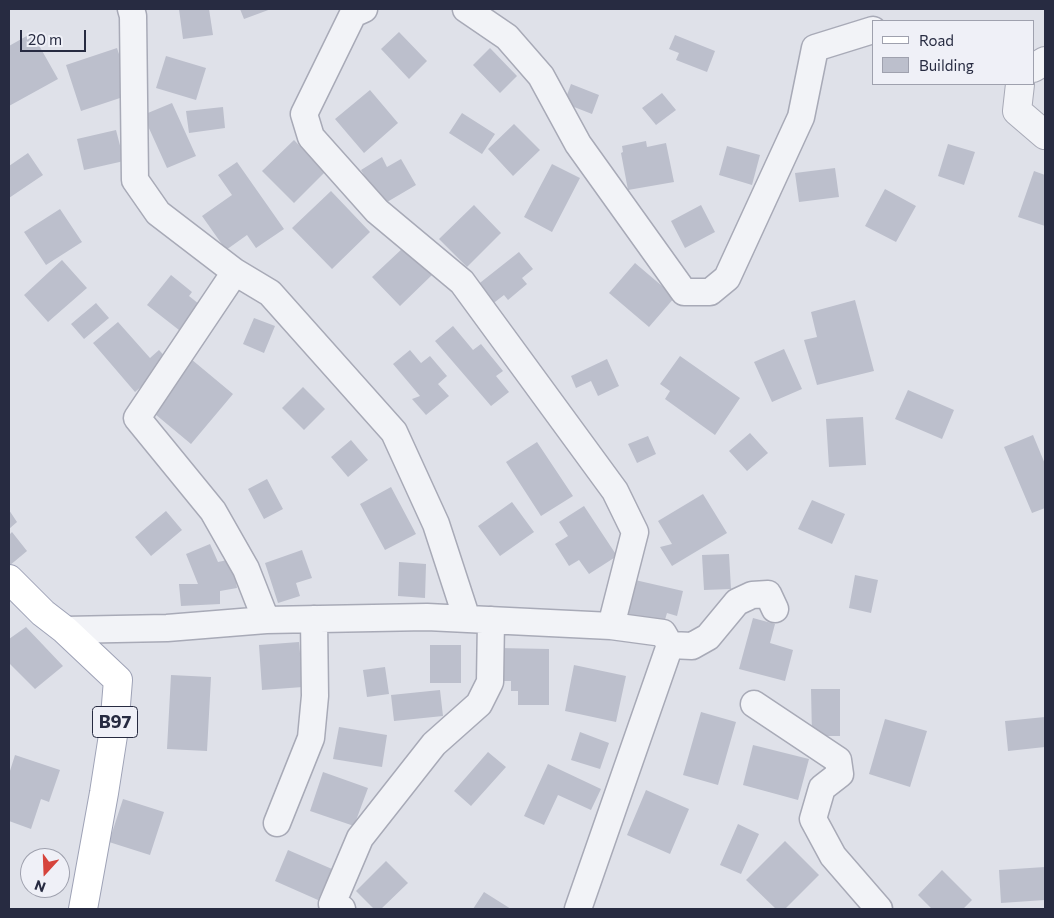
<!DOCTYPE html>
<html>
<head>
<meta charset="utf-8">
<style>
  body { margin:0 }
  #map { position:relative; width:1054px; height:918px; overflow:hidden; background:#dfe1e9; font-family:Commissioner,sans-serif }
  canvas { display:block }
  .frame { position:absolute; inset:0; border:10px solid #272b41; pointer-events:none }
  .legend { position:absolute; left:872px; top:20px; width:162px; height:65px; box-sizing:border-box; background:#eff0f7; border:1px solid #9fa1ae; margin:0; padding:6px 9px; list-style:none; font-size:15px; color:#272b41 }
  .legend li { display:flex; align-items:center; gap:10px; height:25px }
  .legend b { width:25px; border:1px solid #9fa1ae }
  .north { position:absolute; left:20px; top:848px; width:50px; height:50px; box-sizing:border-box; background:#eff0f7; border:1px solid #9fa1ae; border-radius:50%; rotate:200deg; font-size:14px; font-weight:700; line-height:20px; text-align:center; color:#272b41 }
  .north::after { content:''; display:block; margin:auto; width:18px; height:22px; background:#d6443c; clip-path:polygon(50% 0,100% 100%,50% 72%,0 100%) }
  .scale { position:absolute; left:20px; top:30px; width:66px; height:22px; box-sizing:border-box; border:2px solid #272b41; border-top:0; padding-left:6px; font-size:15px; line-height:18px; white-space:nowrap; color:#272b41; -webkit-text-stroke:4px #eff0f7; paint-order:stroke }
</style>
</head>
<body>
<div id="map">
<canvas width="1054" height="918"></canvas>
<div class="frame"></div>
<ul class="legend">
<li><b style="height:6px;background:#fff"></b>Road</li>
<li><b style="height:14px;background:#bcbfcc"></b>Building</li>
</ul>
<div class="north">N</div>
<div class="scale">20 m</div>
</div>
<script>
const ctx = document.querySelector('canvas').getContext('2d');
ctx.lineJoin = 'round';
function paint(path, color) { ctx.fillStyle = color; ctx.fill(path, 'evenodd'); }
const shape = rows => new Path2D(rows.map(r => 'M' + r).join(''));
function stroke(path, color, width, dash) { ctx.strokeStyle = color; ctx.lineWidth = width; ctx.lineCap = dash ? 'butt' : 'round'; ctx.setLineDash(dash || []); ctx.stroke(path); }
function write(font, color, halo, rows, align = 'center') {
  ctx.font = font + ' Commissioner,sans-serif'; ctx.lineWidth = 4.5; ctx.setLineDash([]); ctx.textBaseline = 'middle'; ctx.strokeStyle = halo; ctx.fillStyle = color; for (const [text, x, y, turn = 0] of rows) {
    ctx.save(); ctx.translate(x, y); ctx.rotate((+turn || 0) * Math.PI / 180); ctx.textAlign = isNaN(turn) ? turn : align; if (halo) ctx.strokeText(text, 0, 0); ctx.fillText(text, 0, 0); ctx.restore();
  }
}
paint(shape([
  [179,9,209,9,213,35,183,39],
  [240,9,271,9,244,19],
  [399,32,427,61,409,79,381,49],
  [32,33,58,79,9,106,9,46],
  [675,35,715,51,707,72,676,60,679,53,669,49],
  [117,48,132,94,81,111,66,65],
  [490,48,517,76,500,93,473,65],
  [166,56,206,68,196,100,156,88],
  [571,84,599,95,592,114,564,103],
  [370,90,398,123,364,153,335,119],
  [662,93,676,110,656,125,642,108],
  [172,103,196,156,167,168,143,115],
  [223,107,225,128,189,133,186,111],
  [462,113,495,134,482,154,449,133],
  [514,124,540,150,513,176,488,149],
  [116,130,124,161,84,170,77,139],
  [294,140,325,172,294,203,262,171],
  [646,141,647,147,666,143,674,182,628,190,621,153,623,152,622,146],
  [948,144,975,152,964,185,938,176],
  [727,146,760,155,752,185,719,175],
  [28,153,43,175,9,198,9,166],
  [382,157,387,167,401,159,416,185,382,205,361,170],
  [237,162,284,229,256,248,247,235,226,250,202,216,232,195,218,175],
  [552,164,580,178,552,232,524,217],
  [835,168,839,197,799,202,795,173],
  [1034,171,1045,175,1045,226,1018,217],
  [885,189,916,206,896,242,865,226],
  [331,191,370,232,332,269,292,228],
  [474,205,501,233,467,267,439,239],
  [701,205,715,232,685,248,671,221],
  [60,209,82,242,46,265,24,232],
  [404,247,432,275,400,306,372,277],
  [519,252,533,269,522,278,527,284,508,300,504,295,491,305,476,286],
  [62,260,87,288,48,322,24,295],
  [635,263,675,297,649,327,609,293],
  [171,275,192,292,189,296,199,304,179,330,147,305],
  [855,300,874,371,817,385,804,340,817,337,811,312],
  [96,303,109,318,84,339,71,324],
  [254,318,275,326,264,353,243,344],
  [118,322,150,358,159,350,170,362,135,392,93,343],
  [453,326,473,350,481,344,503,371,496,376,509,392,491,406,435,341],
  [784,349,802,389,772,402,754,362],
  [410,350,421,363,430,356,447,376,438,384,449,396,426,415,412,399,420,396,393,364],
  [680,356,740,398,715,435,665,399,670,391,660,384],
  [191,359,233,394,191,444,149,409],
  [607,359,619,386,598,396,591,381,576,388,571,376],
  [303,387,325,409,304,430,282,408],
  [908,390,954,410,942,439,895,419],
  [863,417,866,465,829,467,826,419],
  [750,433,768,453,747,471,729,451],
  [1033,435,1045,464,1045,508,1032,513,1004,447],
  [648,436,656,454,637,463,628,444],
  [351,440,368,460,348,477,331,457],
  [537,442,573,496,541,516,506,462],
  [267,479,283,509,264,519,248,489],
  [391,487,416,534,385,550,360,504],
  [703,494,727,533,672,566,660,547,672,544,658,521],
  [812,500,845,514,832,544,798,529],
  [512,502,534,532,500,556,478,526],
  [584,506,617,556,589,574,579,560,569,566,555,544,568,536,559,522],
  [9,510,17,522,9,529],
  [166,511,182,530,151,556,135,537],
  [12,532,27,551,9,566,9,535],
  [210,544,218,562,232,559,237,588,220,591,220,604,181,606,179,584,198,584,186,554],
  [302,550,312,578,296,583,300,596,278,603,265,563],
  [729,554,731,589,704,590,702,555],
  [399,562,426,564,425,598,398,596],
  [855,575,878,580,871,613,849,608],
  [635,580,683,591,677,616,667,613,664,623,627,614],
  [753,618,775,624,770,643,793,650,785,681,739,669],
  [26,627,63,666,35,689,9,663,9,639],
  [299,642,303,687,262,690,259,645],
  [430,645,461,645,461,683,430,683],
  [498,648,549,649,549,705,518,705,518,691,511,691,511,681,498,681],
  [574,665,626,676,616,722,565,711],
  [385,667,389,694,367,697,363,670],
  [171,675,211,677,207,751,167,749],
  [811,689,840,689,840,736,812,736],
  [440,690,443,716,394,721,391,695],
  [701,712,736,722,718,785,683,775],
  [1045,717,1045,747,1008,751,1005,721],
  [885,719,927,731,910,787,869,774],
  [339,727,387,735,382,767,333,759],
  [580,732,609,743,600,769,571,760],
  [753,745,809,759,798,800,743,785],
  [488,752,506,767,471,806,454,791],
  [15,755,60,770,49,802,41,799,31,829,9,821,9,774],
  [548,764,601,789,591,810,558,795,544,825,524,816],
  [323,772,368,788,354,826,310,811],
  [646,790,689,809,670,854,627,835],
  [123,799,164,812,150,855,109,842],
  [738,824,759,834,741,874,720,865],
  [785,841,819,875,785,909,776,909,746,880],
  [288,850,332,869,318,900,275,881],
  [386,861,408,883,381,909,374,909,356,891],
  [1045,867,1045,900,1001,903,999,870],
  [942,870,972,900,963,909,932,909,918,895],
  [484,892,511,909,473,909]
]), '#bcbfcc');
const minor = shape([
  [131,9,133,16,135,180,158,213,235,272,270,293,394,432,436,524,467,619],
  [364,9,353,14,304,114,311,137,377,211,462,282,615,491,635,532,611,626],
  [466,9,507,37,541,76,578,144,684,292,710,292,727,278,801,117,815,48,873,30],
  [235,272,137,418,213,511,246,569,266,620],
  [65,630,167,628,266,620,427,617,611,626,663,633,670,645,578,909],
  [670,645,692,646,708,637,737,602,752,595,768,594,775,609],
  [754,704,838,760,840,774,822,788,813,819,833,856,879,909],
  [277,823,311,738,315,696,314,619],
  [342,909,332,904,360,838,434,744,479,704,490,682,491,620]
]);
const tertiary = shape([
  [1033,68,1045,61],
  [1020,84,1017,111,1045,135]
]);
const primary = shape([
  [9,579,43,613,65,630,118,680,114,729,104,793,83,909]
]);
stroke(minor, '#a8aab7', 29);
stroke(tertiary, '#a8aab7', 30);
stroke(primary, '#9ea2b6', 30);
stroke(minor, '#f2f3f7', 26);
stroke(tertiary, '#f2f3f7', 28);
stroke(primary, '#fff', 28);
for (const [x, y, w] of [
  [115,722,45]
]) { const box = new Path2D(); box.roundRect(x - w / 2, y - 15.5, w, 31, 4); ctx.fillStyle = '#eff0f7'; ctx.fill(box); stroke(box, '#272b41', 1); }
write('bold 18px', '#272b41', null, [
  ["B97",115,722]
]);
</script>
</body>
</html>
